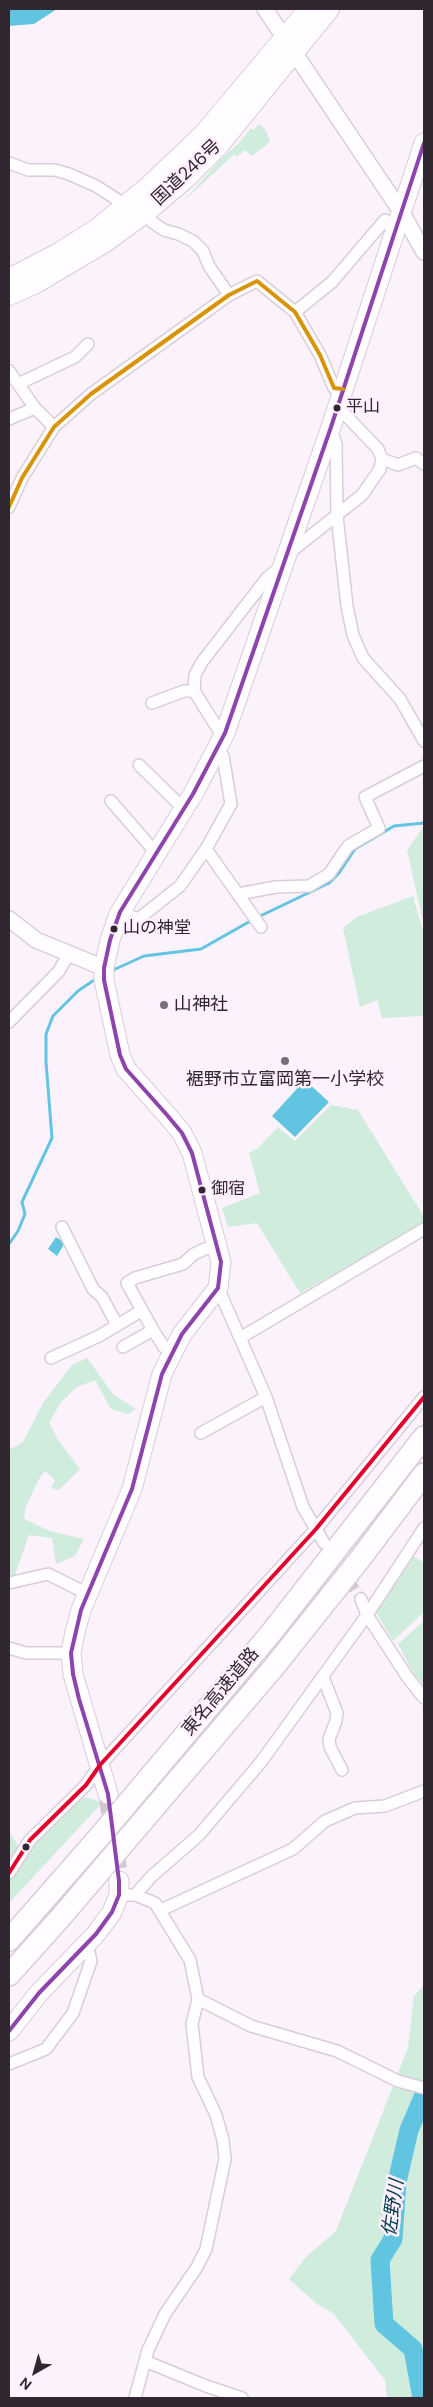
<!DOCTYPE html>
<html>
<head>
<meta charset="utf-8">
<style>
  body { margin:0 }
  #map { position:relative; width:433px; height:2407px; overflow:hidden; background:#fcf2fc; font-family:"DM Sans",sans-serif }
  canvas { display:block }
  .frame { position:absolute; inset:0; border:10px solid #312731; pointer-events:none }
  .north { position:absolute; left:10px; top:2347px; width:50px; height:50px; -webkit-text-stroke:4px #ffefff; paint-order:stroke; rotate:218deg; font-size:14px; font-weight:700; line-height:20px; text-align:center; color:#312731 }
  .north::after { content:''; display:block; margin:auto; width:18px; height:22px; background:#312731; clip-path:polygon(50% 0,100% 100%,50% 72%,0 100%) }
</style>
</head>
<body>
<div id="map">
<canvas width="433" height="2407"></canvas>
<div class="frame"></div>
<div class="north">N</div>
</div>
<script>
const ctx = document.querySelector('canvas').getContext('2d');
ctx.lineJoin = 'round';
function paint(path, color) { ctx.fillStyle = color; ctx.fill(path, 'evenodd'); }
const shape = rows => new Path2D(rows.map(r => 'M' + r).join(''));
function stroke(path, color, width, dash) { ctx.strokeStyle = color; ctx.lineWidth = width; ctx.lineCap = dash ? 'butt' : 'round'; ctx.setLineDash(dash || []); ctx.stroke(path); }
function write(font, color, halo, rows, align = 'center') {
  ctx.font = font + ' "DM Sans","Noto Sans JP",sans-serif'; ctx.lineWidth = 5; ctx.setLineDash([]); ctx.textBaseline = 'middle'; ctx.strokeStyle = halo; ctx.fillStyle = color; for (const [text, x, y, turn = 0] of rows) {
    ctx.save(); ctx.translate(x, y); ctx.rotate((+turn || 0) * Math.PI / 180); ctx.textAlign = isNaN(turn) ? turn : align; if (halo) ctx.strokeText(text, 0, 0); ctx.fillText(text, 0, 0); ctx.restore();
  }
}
paint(shape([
  [259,124,265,129,270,142,252,156,245,150,237,157,234,154,182,203,220,160,240,142,251,128,254,130],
  [424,826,424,926,407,850],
  [413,896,424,935,424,1016,382,1018,377,1000,360,1007,343,928,357,917],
  [331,1105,358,1110,424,1217,424,1224,300,1293,257,1223,228,1227,222,1208,260,1193,249,1153,258,1148,278,1127,295,1141],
  [87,1358,113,1394,136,1409,128,1414,111,1409,95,1380,77,1387,61,1402,49,1423,58,1440,80,1469,59,1490,51,1488,55,1480,45,1471,39,1479,26,1506,24,1519,50,1531,84,1539,75,1556,56,1564,52,1538,29,1535,15,1575,9,1577,9,1450,23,1442,43,1403,72,1365],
  [408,1552,424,1563,424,1612,393,1641,375,1611],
  [424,1621,424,1685,414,1675,398,1644],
  [77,1796,92,1799,102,1803,9,1903,9,1832,24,1854],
  [424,1985,424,2398,387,2398,385,2380,333,2313,317,2304,289,2279,306,2257,336,2231,408,2048,414,1996]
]), '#cfecdc');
paint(shape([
  [9,9,57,9,34,24,9,26],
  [305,1080,329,1102,295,1137,272,1116],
  [56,1237,65,1243,57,1256,48,1249]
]), '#61c5e2');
stroke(shape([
  [111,971,144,956,201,949,254,919,329,883,339,873,355,849,394,826,424,823],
  [9,1244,18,1231,25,1214,22,1202,52,1138,46,1062,46,1034,53,1016,78,991,97,978]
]), '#61c5e2', 3);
stroke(shape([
  [422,2398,413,2349,384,2324,380,2260,393,2239,397,2182,409,2130,424,2095]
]), '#61c5e2', 19);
stroke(shape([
  [330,1553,361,1599]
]), '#d3c9d3', 11, [11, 5.5]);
stroke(shape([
  [108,1794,119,1881]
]), '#d3c9d3', 19, [19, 9]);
const minor = shape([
  [9,163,28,170,55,170,69,174,96,186,127,206],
  [146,212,152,222,164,230,178,234,193,241,203,251,209,266,229,295],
  [295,312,332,282,385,220,395,232],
  [9,371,35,408,54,427],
  [18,384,75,357,88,344],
  [337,406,378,449,382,459],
  [9,419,35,408],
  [331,430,336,444,337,516,347,606,353,635,363,658,400,699,424,741],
  [9,507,22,478,54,427,91,394,229,295,257,281,295,312,320,355,334,388,343,389],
  [288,554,362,495,380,469,382,459,398,465,416,458,424,464],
  [152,703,184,691,194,691],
  [223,737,194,691,195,675,202,662,267,578,280,567],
  [139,765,184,809],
  [111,801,156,853],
  [206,849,261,927],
  [238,894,276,887,309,886,329,874,348,846,379,828,365,797,424,766],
  [120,912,138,919,151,909,180,886,206,849,231,804,223,756,216,752],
  [9,1022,59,971,68,955],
  [62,1227,93,1289,102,1297,117,1325],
  [218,1288,266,1397,303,1507,324,1543],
  [240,1338,424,1229],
  [123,1347,153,1330],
  [172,1352,164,1347,153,1330,127,1283,135,1278,183,1264,194,1254,218,1243],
  [51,1358,99,1336,141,1311],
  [201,1433,266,1397],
  [9,1583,48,1574,88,1594],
  [361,1599,367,1615,408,1678,424,1698],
  [9,1648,26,1653,71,1653],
  [323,1677,337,1713,336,1721,329,1739,330,1747,342,1770],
  [9,1873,30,1840,86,1785,100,1765,316,1529,424,1397],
  [119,1895,135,1895,155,1903,190,1960,198,1999,192,2024,198,2077,216,2115,223,2140,225,2159,206,2249,197,2267,165,2314,148,2350,135,2398],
  [135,1895,152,1876,199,1835,261,1762,367,1615,424,1528],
  [161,1910,293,1849,325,1821,355,1808,385,1806,424,1791],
  [198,1999,251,2026,337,2051,398,2081,424,2088],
  [9,2064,46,2049,73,2013,91,1961,87,1944],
  [145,2361,206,2386,242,2398]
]);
const tertiary = shape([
  [265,9,402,213,424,252],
  [9,919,36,940,104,968]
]);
const primary = shape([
  [108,1794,73,1674,71,1653,75,1632,81,1610,132,1489,162,1374,182,1334,218,1288,221,1262,192,1153,182,1133,167,1115,126,1069,120,1055,104,980,104,968,110,940,119,914,193,794,225,733,331,427,424,143],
  [9,2031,39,1993,96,1934,112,1912,119,1895,119,1881]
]);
const trunk = shape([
  [9,279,59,253,97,229,147,188,203,135,309,9],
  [9,295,36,283,105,242,146,212,186,178,218,146,329,9]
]);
const motorway = shape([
  [9,1940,100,1836,271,1633,424,1437],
  [9,1975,61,1917,274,1667,360,1559,424,1474]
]);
stroke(minor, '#d8ced8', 14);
stroke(tertiary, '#d8ced8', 18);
stroke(primary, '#d8ced8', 21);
stroke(trunk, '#d8ced8', 22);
stroke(motorway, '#d8ced8', 24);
stroke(minor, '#fffdff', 11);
stroke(tertiary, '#fffdff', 15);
stroke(primary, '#fffdff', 19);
stroke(trunk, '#fffdff', 20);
stroke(motorway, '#fffdff', 21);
stroke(shape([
  [9,2031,39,1993,96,1934,112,1912,119,1895,119,1881,108,1794,79,1699,73,1674,71,1653,81,1610,132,1489,162,1374,182,1334,218,1288,221,1262,192,1153,182,1133,167,1115,126,1069,120,1055,104,980,104,968,110,940,120,912,193,794,225,733,331,427,424,143]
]), '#8e44ad', 4);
stroke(shape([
  [9,507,22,478,54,427,91,394,229,295,257,281,295,312,320,355,334,388,343,389]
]), '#d99307', 4);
stroke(shape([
  [9,1873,30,1840,86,1785,100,1765,316,1529,424,1397]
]), '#e4002b', 4);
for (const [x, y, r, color] of [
  [337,408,4.5,"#312731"],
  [114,929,4.5,"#312731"],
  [164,1005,5,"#786e78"],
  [285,1061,5,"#786e78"],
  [202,1190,4.5,"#312731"],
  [26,1847,4.5,"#312731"]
]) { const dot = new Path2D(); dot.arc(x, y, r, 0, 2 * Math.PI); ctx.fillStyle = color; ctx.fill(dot); stroke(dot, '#ffefff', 2); }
write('17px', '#312731', '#ffefff', [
  ["平山",346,408],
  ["山の神堂",123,929],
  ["御宿",211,1190]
], 'left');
write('18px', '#312731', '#ffefff', [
  ["国道246号",187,173,-43],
  ["東名高速道路",221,1692,-50]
]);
write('18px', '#312731', '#ffefff', [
  ["山神社",174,1005],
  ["裾野市立富岡第一小学校",285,1080,"center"]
], 'left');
write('italic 19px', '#003d4c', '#ffefff', [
  ["佐野川",394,2208,-82]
]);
</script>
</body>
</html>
